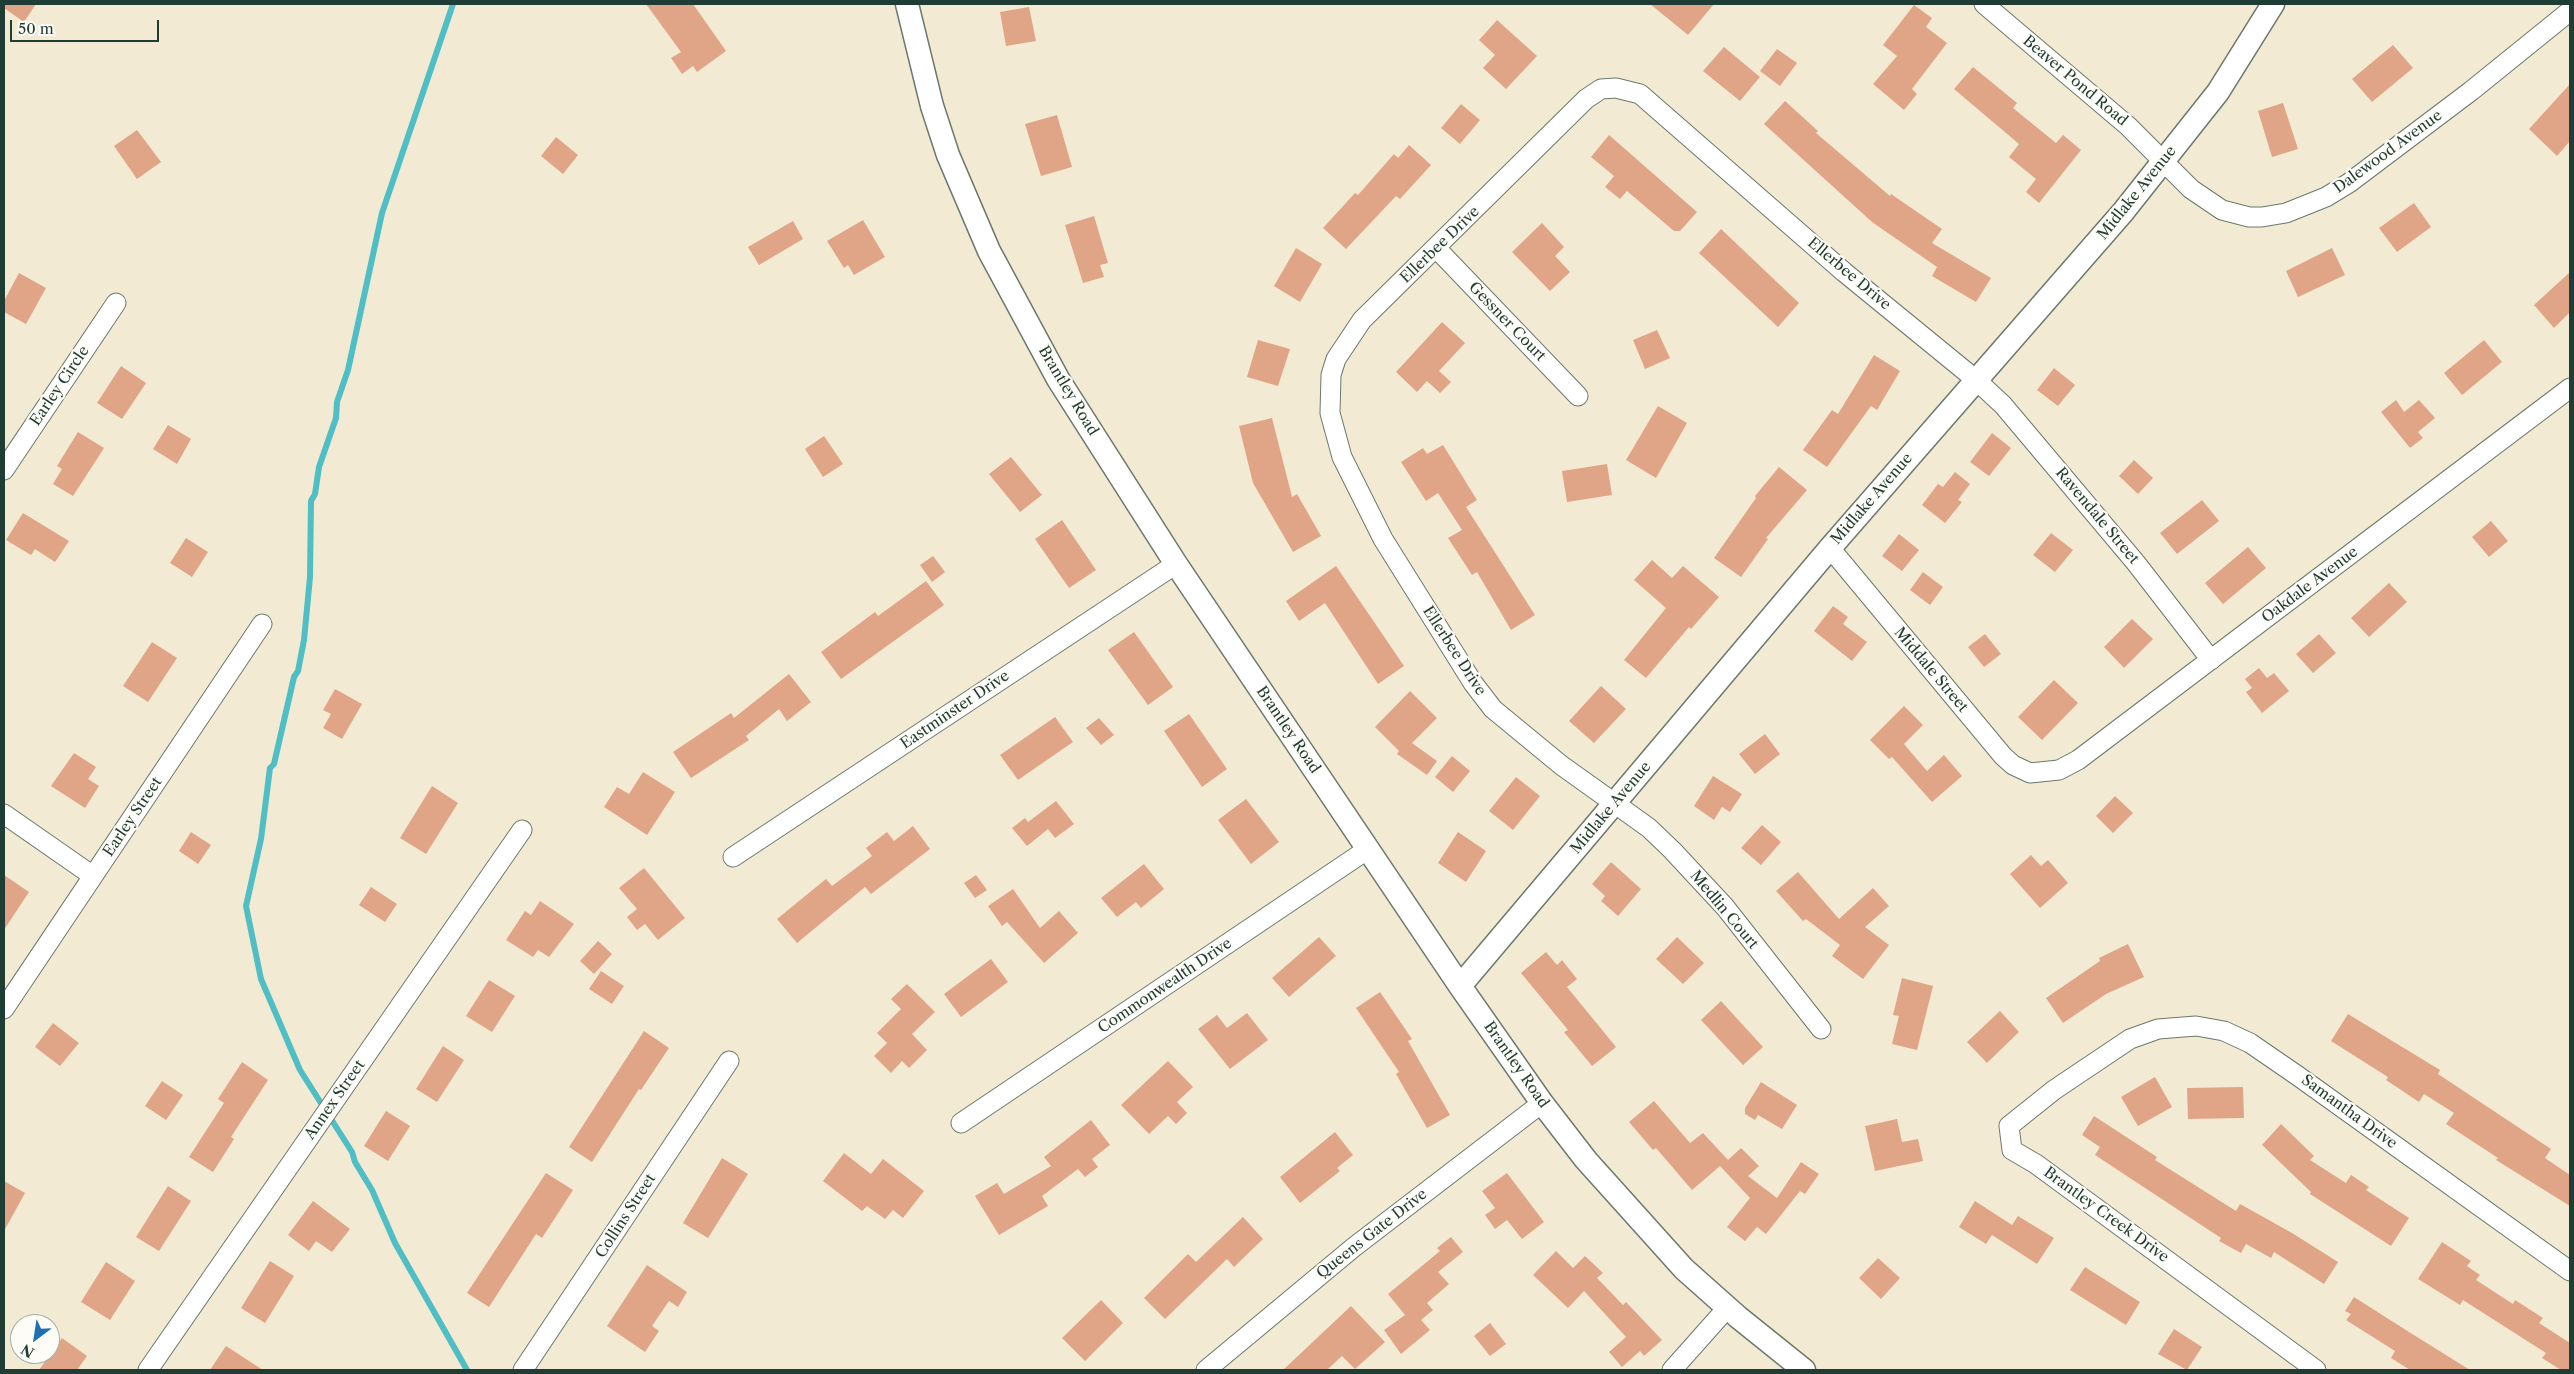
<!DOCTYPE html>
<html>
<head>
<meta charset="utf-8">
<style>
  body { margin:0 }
  #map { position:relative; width:2574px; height:1374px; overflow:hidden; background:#f3ead3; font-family:"Libre Caslon Text",serif }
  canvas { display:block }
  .frame { position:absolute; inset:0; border:5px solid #1f3d34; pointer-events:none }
  .north { position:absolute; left:10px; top:1314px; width:50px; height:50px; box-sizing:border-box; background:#fdfcf7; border:1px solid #a4b0a9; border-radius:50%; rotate:211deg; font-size:14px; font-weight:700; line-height:20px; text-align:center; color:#1f3d34 }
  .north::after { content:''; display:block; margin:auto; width:18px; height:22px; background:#1f6fb2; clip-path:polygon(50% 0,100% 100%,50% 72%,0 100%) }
  .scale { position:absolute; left:10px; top:20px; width:149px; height:22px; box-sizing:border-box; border:2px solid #1f3d34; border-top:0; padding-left:6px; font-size:15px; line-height:18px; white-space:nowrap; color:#1f3d34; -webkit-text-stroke:4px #fdfcf7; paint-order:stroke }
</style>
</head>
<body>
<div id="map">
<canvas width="2574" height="1374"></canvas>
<div class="frame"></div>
<div class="north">N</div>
<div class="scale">50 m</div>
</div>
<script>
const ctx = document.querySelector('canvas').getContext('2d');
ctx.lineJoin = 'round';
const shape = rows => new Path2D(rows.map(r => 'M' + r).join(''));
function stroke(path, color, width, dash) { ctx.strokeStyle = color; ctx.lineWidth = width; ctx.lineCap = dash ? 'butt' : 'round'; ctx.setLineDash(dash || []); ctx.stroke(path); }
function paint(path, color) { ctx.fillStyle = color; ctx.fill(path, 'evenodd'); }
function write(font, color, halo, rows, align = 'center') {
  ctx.font = font + ' "Libre Caslon Text",serif'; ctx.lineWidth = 4.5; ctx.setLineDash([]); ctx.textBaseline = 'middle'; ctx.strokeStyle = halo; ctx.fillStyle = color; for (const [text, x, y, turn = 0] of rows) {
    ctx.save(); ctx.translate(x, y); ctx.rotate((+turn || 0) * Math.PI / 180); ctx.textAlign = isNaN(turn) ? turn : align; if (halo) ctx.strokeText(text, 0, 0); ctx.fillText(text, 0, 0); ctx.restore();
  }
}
stroke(shape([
  [453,4,382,213,348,370,337,402,336,418,319,467,315,494,311,501,310,577,304,640,298,671,294,677,274,764,270,768,261,839,246,906,261,979,300,1070,352,1152,355,1162,372,1190,395,1243,467,1370]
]), '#4fbec5', 6);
paint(shape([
  [4,4,36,4,24,22,4,8],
  [646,4,693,4,726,51,697,72,693,66,682,74,671,58,681,52],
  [1650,4,1714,4,1688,35],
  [1914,5,1932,18,1926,27,1947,43,1912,89,1917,94,1904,110,1873,84,1897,56,1883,45],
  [1029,7,1036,41,1006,46,1000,12],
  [1497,20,1537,56,1506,89,1483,68,1495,55,1479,40],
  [2393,45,2413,68,2372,102,2352,79],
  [1724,47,1760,77,1740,101,1703,71],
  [1777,49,1797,63,1780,86,1760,71],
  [1973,67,2017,103,2013,108,2056,143,2063,135,2081,150,2039,203,2026,192,2036,179,2009,157,2019,144,1954,89],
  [2570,84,2570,141,2557,156,2529,129],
  [1785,101,1818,131,1816,133,1890,196,1891,194,1942,229,1932,243,1991,278,1976,302,1932,276,1937,267,1872,222,1764,124],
  [2283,103,2298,149,2272,157,2258,111],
  [1461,104,1480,120,1460,144,1441,128],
  [1057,115,1072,167,1041,176,1025,124],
  [137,130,161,162,137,179,114,146],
  [1609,135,1697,212,1680,231,1674,231,1627,191,1620,199,1605,187,1614,176,1591,157],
  [556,137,578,155,563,174,541,156],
  [1409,145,1431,165,1400,199,1396,196,1346,249,1323,228,1355,193,1358,195,1394,154,1398,158],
  [2414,203,2431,227,2397,252,2379,228],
  [1094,216,1108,263,1100,265,1104,277,1083,283,1065,225],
  [863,220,885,257,854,275,848,265,844,268,827,241],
  [793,221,803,239,759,265,748,247],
  [1542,223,1564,247,1555,256,1570,272,1550,291,1512,252],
  [1721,229,1799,303,1778,327,1699,253],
  [1296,248,1322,264,1300,302,1274,286],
  [2332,248,2345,275,2298,297,2286,271],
  [2570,272,2570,312,2554,328,2534,305],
  [19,273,46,288,26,324,4,312,4,301],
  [1442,322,1465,343,1439,371,1451,382,1440,393,1427,381,1417,392,1396,372],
  [1657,330,1670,358,1645,369,1633,340],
  [1258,340,1290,349,1278,386,1247,377],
  [2484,340,2502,362,2462,395,2444,373],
  [1874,355,1900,371,1877,410,1871,406,1827,467,1803,450,1832,410,1838,414],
  [121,366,146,383,122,419,97,403],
  [2054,368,2075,385,2058,406,2037,390],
  [2396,400,2404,412,2419,400,2435,418,2418,432,2423,438,2410,448,2381,412],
  [1658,406,1687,423,1656,478,1626,460],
  [1272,418,1292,497,1297,494,1321,536,1293,552,1253,483,1239,426],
  [168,425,191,439,177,464,153,449],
  [78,432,104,448,73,496,53,484,62,469,57,466],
  [1992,433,2011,448,1989,476,1970,462],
  [824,436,843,464,823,477,805,449],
  [1443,445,1477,500,1466,507,1535,615,1511,630,1477,572,1472,575,1448,538,1462,530,1438,493,1426,501,1401,462,1423,448,1427,454],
  [1011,457,1042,495,1020,512,989,474],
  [2134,460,2153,478,2138,494,2119,476],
  [1607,464,1612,495,1567,502,1562,471],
  [1779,467,1807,490,1766,538,1768,539,1741,577,1714,558,1756,498,1755,496],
  [1955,472,1970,484,1958,500,1962,502,1945,523,1922,505,1938,484,1943,487],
  [2202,500,2219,521,2177,554,2160,533],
  [23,513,69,541,55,562,35,549,31,555,6,540],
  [1062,520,1096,570,1069,588,1035,539],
  [2491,521,2508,541,2489,557,2472,537],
  [2051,533,2073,550,2055,572,2033,555],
  [1899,534,1919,550,1902,571,1882,556],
  [186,538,208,552,192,577,170,563],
  [2248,547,2266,568,2223,604,2205,583],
  [933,556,945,572,932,582,920,565],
  [1652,560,1672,578,1683,566,1719,597,1691,629,1689,627,1646,678,1624,660,1666,608,1634,580],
  [1336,566,1404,666,1378,684,1325,603,1299,621,1286,601],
  [1923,572,1943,587,1930,605,1910,590],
  [926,581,944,605,841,679,821,652,875,612,878,616],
  [2389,583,2407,602,2369,637,2351,618],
  [1833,606,1848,617,1843,624,1867,642,1852,661,1814,631],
  [2132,619,2153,639,2124,668,2104,647],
  [1134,632,1173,687,1148,705,1108,650],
  [1985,634,2001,654,1984,667,1968,647],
  [2319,634,2336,653,2313,673,2296,654],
  [152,642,177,658,148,702,123,686],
  [2259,668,2267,678,2274,673,2289,691,2262,713,2246,692,2252,688,2245,679],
  [789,674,811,702,787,721,779,709,746,736,749,740,691,778,673,752,731,713,734,718],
  [2054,680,2078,703,2042,740,2018,717],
  [1601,686,1626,709,1594,743,1569,721],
  [335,689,362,704,342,739,323,728,331,714,323,710],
  [1410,691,1437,718,1412,743,1437,761,1427,775,1397,754,1399,751,1375,727],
  [1904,706,1923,725,1904,744,1927,771,1944,755,1962,776,1932,802,1892,757,1889,759,1870,740],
  [1189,714,1227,769,1202,787,1164,731],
  [1055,717,1073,742,1018,780,1000,755],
  [1099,718,1114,735,1101,745,1086,728],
  [1765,734,1780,754,1755,774,1739,754],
  [74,753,96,767,88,779,99,786,85,808,51,786],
  [1452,756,1470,771,1453,792,1435,777],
  [643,772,675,792,647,835,604,807,617,787,629,794],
  [1713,776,1742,794,1730,812,1722,807,1714,820,1694,806],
  [1516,777,1540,796,1513,830,1489,811],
  [432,786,458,803,426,854,400,838],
  [2115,796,2133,813,2113,833,2096,816],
  [1246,799,1279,842,1251,864,1218,820],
  [1056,801,1074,824,1055,838,1048,829,1027,846,1012,828,1025,818,1028,822],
  [1762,825,1781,842,1761,865,1741,848],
  [913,826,930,849,871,894,865,887,797,943,777,919,826,879,832,886,872,856,866,848,887,832,894,841],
  [191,832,211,845,198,864,179,851],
  [1458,832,1486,851,1466,882,1438,863],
  [2031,855,2041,866,2048,860,2068,883,2040,908,2010,874],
  [1611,862,1641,889,1618,916,1601,901,1605,896,1592,884],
  [1144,864,1164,889,1141,908,1136,902,1117,917,1101,898],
  [644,868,685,918,658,940,645,924,637,930,627,917,637,909,619,888],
  [1798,872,1839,919,1873,888,1889,906,1865,927,1889,945,1863,979,1832,956,1840,945,1806,919,1803,921,1776,891],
  [4,875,29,892,4,930],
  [976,875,987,890,975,898,964,883],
  [371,887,397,904,385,922,359,905],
  [1013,889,1040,928,1059,911,1078,933,1044,963,1007,922,1002,926,988,906],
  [540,901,574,924,549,957,538,950,533,957,506,940,525,911,531,915],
  [1319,937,1336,956,1289,997,1272,978],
  [1677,937,1704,963,1683,984,1656,959],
  [598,941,612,954,594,974,580,961],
  [2128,944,2144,977,2106,994,2063,1023,2046,998,2100,961,2099,958],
  [1546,952,1557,965,1562,960,1577,979,1567,987,1616,1047,1592,1066,1564,1032,1568,1030,1521,973],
  [991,959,1008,982,961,1017,944,994],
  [601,971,624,986,612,1004,589,989],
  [1902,978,1933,986,1917,1050,1892,1044,1899,1016,1893,1015],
  [489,980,515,996,492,1032,466,1016],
  [907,984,935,1012,912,1034,927,1050,909,1068,902,1061,891,1073,874,1056,887,1043,877,1033,901,1009,891,999],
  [1380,992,1412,1039,1408,1041,1450,1115,1427,1128,1396,1074,1399,1072,1356,1008],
  [1721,1001,1763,1047,1743,1065,1701,1020],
  [2000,1011,2019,1032,1987,1063,1967,1042],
  [1247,1013,1268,1040,1230,1069,1198,1029,1217,1015,1227,1028],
  [2348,1014,2440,1070,2438,1074,2551,1149,2545,1158,2570,1175,2570,1206,2496,1160,2498,1158,2446,1124,2454,1113,2424,1094,2419,1102,2386,1080,2388,1077,2331,1041],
  [53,1023,79,1043,60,1066,35,1047],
  [644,1031,669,1048,641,1090,639,1089,592,1162,569,1147],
  [443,1046,464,1060,437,1102,416,1089],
  [1168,1061,1193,1087,1177,1102,1187,1113,1176,1124,1168,1116,1149,1134,1121,1105],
  [242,1062,268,1080,231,1137,234,1139,213,1172,189,1157,224,1103,218,1099],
  [2155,1077,2172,1107,2138,1126,2121,1097],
  [162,1081,183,1095,166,1120,145,1106],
  [1761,1082,1797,1105,1782,1129,1758,1115,1755,1120,1745,1114,1745,1108],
  [2243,1087,2244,1118,2188,1119,2187,1088],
  [1654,1101,1690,1143,1703,1133,1728,1160,1741,1148,1759,1166,1748,1176,1777,1198,1801,1162,1819,1174,1805,1194,1800,1191,1766,1234,1757,1227,1745,1241,1727,1227,1750,1198,1720,1166,1692,1190,1656,1148,1653,1150,1629,1122],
  [386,1111,410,1126,388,1161,364,1146],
  [2094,1116,2157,1157,2155,1160,2236,1211,2240,1204,2292,1233,2338,1262,2324,1284,2274,1252,2271,1258,2246,1244,2241,1253,2219,1241,2221,1238,2095,1155,2100,1147,2082,1135],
  [1897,1119,1902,1142,1918,1139,1923,1161,1875,1171,1865,1126],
  [1091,1120,1110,1145,1092,1159,1098,1167,1085,1177,1078,1169,1042,1196,1048,1206,999,1235,975,1196,997,1183,1004,1194,1051,1166,1044,1157],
  [2281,1124,2314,1156,2310,1160,2346,1183,2351,1175,2369,1187,2366,1190,2409,1218,2391,1246,2310,1194,2311,1192,2262,1145],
  [1335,1132,1353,1155,1337,1168,1340,1171,1300,1203,1280,1177],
  [844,1153,871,1174,883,1159,924,1191,903,1218,893,1210,885,1219,867,1206,862,1211,823,1181],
  [722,1158,748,1174,708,1238,683,1223],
  [546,1173,573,1190,542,1238,536,1234,489,1307,467,1293],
  [1507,1173,1544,1222,1522,1239,1507,1220,1495,1229,1485,1215,1495,1208,1482,1191],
  [4,1181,25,1193,4,1231],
  [168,1186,191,1201,159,1251,136,1237],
  [313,1201,350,1229,332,1252,316,1241,309,1251,288,1235],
  [1975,1201,2012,1225,2018,1216,2054,1238,2037,1264,1992,1235,1986,1244,1959,1227],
  [1243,1217,1263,1239,1234,1267,1227,1259,1165,1319,1144,1298,1188,1254,1196,1262],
  [1451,1237,1463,1252,1438,1272,1449,1284,1427,1303,1433,1310,1421,1320,1430,1330,1401,1354,1384,1330,1405,1315,1388,1294,1440,1251,1437,1248],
  [2442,1242,2471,1261,2467,1266,2480,1275,2476,1280,2513,1304,2515,1300,2543,1318,2539,1323,2570,1343,2570,1370,2561,1370,2542,1358,2546,1353,2463,1300,2460,1305,2418,1279],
  [1556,1251,1573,1268,1585,1256,1603,1273,1597,1278,1623,1305,1626,1302,1662,1340,1644,1356,1640,1351,1622,1367,1609,1352,1626,1337,1584,1291,1568,1308,1533,1275],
  [1878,1258,1900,1278,1881,1299,1859,1278],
  [270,1261,294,1276,265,1323,241,1308],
  [106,1262,135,1281,110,1320,81,1302],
  [647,1265,687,1292,678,1307,669,1301,652,1326,659,1331,645,1352,607,1326],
  [2085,1267,2140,1302,2126,1325,2070,1290],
  [2354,1297,2409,1332,2470,1370,2410,1370,2391,1358,2395,1351,2346,1320,2351,1314,2345,1311],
  [1101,1300,1123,1323,1085,1361,1062,1338],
  [1351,1306,1385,1342,1355,1369,1342,1356,1327,1370,1283,1370],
  [1490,1323,1506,1344,1490,1356,1474,1336],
  [2174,1329,2202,1347,2187,1370,2158,1354],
  [62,1338,87,1356,77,1370,39,1370],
  [226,1346,263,1370,210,1370]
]), '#e0a587');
const minor = shape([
  [1984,4,2128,126,2191,189,2222,210,2249,217,2262,217,2286,213,2326,197,2349,183,2471,91,2570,11],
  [1437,249,1578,396],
  [4,470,116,303],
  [1830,548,2003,756,2013,765,2030,773,2059,770,2078,760,2570,388],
  [4,814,93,876],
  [733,857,1176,564],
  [4,1009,262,624],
  [1821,1029,1725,907,1672,850,1649,828,1561,765,1493,709,1473,683,1383,539,1342,457,1330,413,1331,375,1336,359,1362,320,1586,99,1601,89,1616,88,1640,94,1844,272,1975,379,2003,405,2136,563,2211,660],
  [961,1123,1368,849],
  [148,1370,522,830],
  [523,1370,729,1061],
  [1206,1370,1354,1247,1542,1103],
  [1672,1370,1728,1307],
  [2316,1370,2036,1164,2012,1150,2009,1126,2054,1090,2130,1039,2158,1029,2196,1026,2224,1031,2250,1043,2298,1076,2570,1271]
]);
const tertiary = shape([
  [907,4,932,106,948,155,989,251,1058,379,1176,564,1460,986,1542,1103,1586,1160,1684,1269,1738,1317,1804,1370],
  [1460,986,1830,548,2123,212,2218,92,2273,4]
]);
stroke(minor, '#697a6c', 21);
stroke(tertiary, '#697a6c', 25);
stroke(minor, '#fff', 19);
stroke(tertiary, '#fff', 22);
write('15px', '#1f3d34', '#fdfcf7', [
  ["Beaver Pond Road",2075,81,40],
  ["Dalewood Avenue",2388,152,-36],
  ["Midlake Avenue",2137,193,-51],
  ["Ellerbee Drive",1440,245,-44],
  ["Ellerbee Drive",1849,274,40],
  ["Gessner Court",1507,322,46],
  ["Earley Circle",60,386,-56],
  ["Brantley Road",1068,391,59],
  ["Midlake Avenue",1872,499,-49],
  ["Ravendale Street",2097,516,50],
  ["Oakdale Avenue",2310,585,-37],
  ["Ellerbee Drive",1454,651,57],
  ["Middale Street",1931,670,50],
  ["Eastminster Drive",955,710,-34],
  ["Brantley Road",1288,730,56],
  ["Midlake Avenue",1611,808,-50],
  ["Earley Street",133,817,-56],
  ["Medlin Court",1724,910,50],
  ["Commonwealth Drive",1165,986,-34],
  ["Brantley Road",1516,1065,55],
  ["Annex Street",335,1100,-55],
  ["Samantha Drive",2349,1112,36],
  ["Brantley Creek Drive",2106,1215,36],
  ["Collins Street",626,1216,-57],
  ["Queens Gate Drive",1372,1234,-38]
]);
</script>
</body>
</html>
